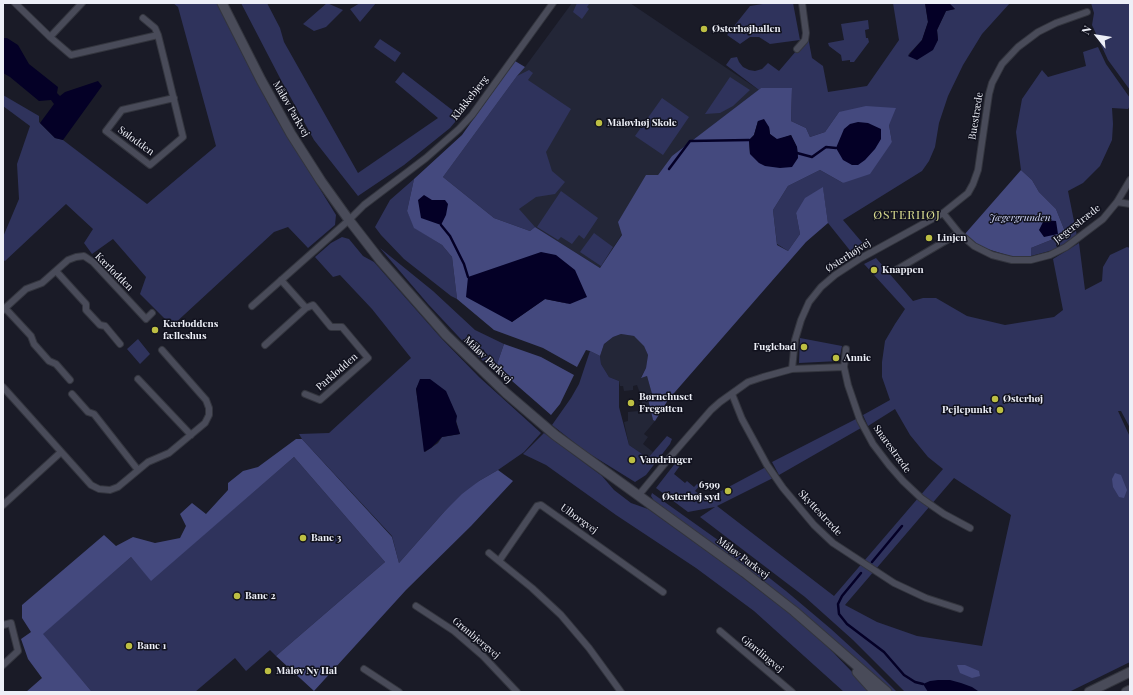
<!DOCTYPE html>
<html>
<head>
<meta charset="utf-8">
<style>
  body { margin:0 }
  #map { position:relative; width:1133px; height:695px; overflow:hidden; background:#1a1b27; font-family:"Playfair Display",serif }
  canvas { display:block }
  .frame { position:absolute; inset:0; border:4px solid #edeff7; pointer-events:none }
  .north { position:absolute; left:1077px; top:16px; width:40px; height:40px; -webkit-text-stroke:3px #11121e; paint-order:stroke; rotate:300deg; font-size:11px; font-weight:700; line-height:16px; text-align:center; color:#edeff7 }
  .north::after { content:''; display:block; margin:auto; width:14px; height:18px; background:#edeff7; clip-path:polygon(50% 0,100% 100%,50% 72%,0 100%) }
</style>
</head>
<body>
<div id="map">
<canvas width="1133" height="695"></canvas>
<div class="frame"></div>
<div class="north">N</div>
</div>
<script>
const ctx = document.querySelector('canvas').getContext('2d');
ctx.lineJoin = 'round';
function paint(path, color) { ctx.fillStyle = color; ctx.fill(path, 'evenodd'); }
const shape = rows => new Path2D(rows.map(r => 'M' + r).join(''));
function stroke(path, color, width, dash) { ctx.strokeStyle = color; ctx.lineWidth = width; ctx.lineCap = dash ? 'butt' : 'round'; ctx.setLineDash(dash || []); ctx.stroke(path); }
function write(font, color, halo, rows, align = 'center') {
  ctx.font = font + ' "Playfair Display",serif'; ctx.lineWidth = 3; ctx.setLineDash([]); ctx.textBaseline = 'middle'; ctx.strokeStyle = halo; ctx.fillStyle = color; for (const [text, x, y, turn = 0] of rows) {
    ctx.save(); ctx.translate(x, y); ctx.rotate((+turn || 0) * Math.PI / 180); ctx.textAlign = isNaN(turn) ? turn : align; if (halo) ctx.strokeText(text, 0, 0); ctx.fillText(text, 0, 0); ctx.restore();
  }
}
paint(shape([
  [572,3,630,3,759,90,672,156,658,175,622,234,600,268,535,227,443,177,517,76,525,67],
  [621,334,634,336,644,345,648,355,646,368,641,377,647,376,652,394,647,396,653,420,655,421,644,434,648,437,643,444,653,452,648,458,629,445,624,422,628,421,628,412,638,411,638,414,642,414,642,399,637,385,633,386,633,390,624,391,623,386,620,386,619,381,609,377,601,364,600,356,604,344,613,337]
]), '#232637');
paint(shape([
  [173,3,218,3,273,113,336,215,335,225,308,248,288,227,274,232,172,326,140,294,146,277,113,239,92,254,84,243,93,229,66,204,5,261,3,260,3,237,19,199,17,164,30,126,3,106,3,95,39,116,39,122,55,138,63,140,147,204,216,146,178,7],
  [241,3,267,3,280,28,284,42,358,173,438,118,395,82,403,72,460,116,450,128,404,165,358,196,314,140,281,80],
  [327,3,343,10,326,27,314,31,303,24],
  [360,3,376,3,360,22,350,9],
  [577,3,589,4,587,7,589,9,582,19,573,12],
  [769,3,793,3,800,40,770,44,759,37,750,37,740,44,727,35,750,6],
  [893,3,925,3,928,22,922,40,908,55,938,40,937,30,946,11,955,9,949,3,1010,3,982,34,963,65,948,96,939,123,935,147,929,161,922,171,843,220,866,247,852,253,828,223,823,188,796,213,800,234,788,251,777,244,773,210,788,186,820,170,843,183,892,142,889,125,839,112,825,132,810,137,806,128,791,121,792,88,761,88,759,90,726,65,731,58,737,57,739,62,743,67,749,70,755,71,762,69,768,63,779,71,808,37,812,58,823,66,828,92,867,86,899,40],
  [1091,3,1130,3,1130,90,1108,60,1092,25,1094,13],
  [868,20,869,29,865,30,866,38,868,38,869,42,854,62,850,62,850,60,842,61,841,55,829,46,828,43,844,40,841,24],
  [380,39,401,53,395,62,374,47],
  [1098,47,1106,64,1130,98,1130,106,1128,109,1112,108,1113,124,1112,140,1100,166,1083,183,1068,191,1077,236,1057,249,1031,256,1031,248,1066,234,1056,209,1039,192,1032,180,1021,170,1016,132,1022,99,1042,70,1048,77,1086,66,1083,52],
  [529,70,533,73,528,80,571,109,546,152,552,171,565,182,555,194,536,197,519,209,535,227,530,231,494,218,443,177,517,76],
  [730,77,750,90,733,106,720,113,705,114],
  [662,98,689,117,663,155,635,136],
  [414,179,407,211,415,228,442,245,452,257,457,299,451,296,404,259,381,235,375,227,390,200],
  [561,191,598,218,584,239,579,235,572,244,561,237,558,240,537,227],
  [594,233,613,247,601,266,580,252],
  [342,237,349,239,363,256,374,262,441,338,479,377,541,433,524,452,498,470,479,481,444,512,399,563,392,536,302,439,299,434,329,433,411,358,372,309,340,275,333,277,315,257,331,243],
  [421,379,451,404,460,434,442,437,438,443,425,452,416,389],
  [1079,243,1085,290,1102,281,1103,267,1110,255,1127,247,1130,248,1130,428,1121,411,1118,411,1130,437,1130,662,1069,692,905,692,853,640,805,597,700,517,715,507,688,512,656,488,680,457,684,460,674,474,685,483,687,481,694,487,697,484,700,485,695,491,706,499,766,467,773,478,717,506,834,596,943,469,928,457,910,435,895,409,868,426,863,415,890,400,882,377,882,362,885,341,895,324,905,309,864,264,876,258,913,301,923,298,936,298,967,316,1005,325,1054,317,1063,310,1053,259],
  [954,478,1011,515,982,646,917,636,877,622,845,605],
  [380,248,433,291,475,330,504,344,496,367,491,368,472,351,428,304],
  [800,338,842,346,839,361,799,363],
  [138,339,150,354,140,364,127,349],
  [590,351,600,356,601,364,609,377,619,381,619,407,629,445,648,458,667,436,672,439,670,444,646,475,635,482,585,451,552,425,571,398,579,384],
  [856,419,861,428,779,475,772,462],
  [544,433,602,476,614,490,631,503,648,509,726,565,788,612,824,643,854,674,870,692,844,692,754,611,696,568,616,515,546,465,523,454],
  [294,457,385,562,276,656,270,650,246,671,235,658,195,692,92,692,42,634,131,557,151,580],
  [652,493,753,565,786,591,831,629,866,661,897,692,891,692,765,582,654,501,651,496]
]), '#2f335c');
paint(shape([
  [515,61,525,67,517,76,443,177,494,218,530,231,535,227,600,268,622,235,618,222,646,175,658,175,672,156,761,88,792,88,791,121,806,128,810,137,825,132,839,112,866,106,896,108,889,125,892,142,870,174,843,183,820,170,788,186,773,210,777,245,788,251,800,234,796,213,805,198,823,187,828,223,806,242,668,400,655,421,653,420,647,395,652,394,647,376,641,378,646,368,648,355,644,346,634,336,621,334,613,337,604,344,600,356,590,351,586,350,577,367,543,348,494,330,457,299,452,257,442,245,414,228,407,211,414,179,462,135],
  [758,121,769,127,770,134,777,140,791,135,797,147,798,158,750,154,749,140,754,135],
  [468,277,570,304,545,299,512,322],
  [1021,170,1032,180,1039,192,1056,209,1066,234,1031,248,1031,256,1010,256,981,247,964,235],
  [504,344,541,357,574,375,560,404,551,415,496,367],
  [296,439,302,439,392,537,399,563,444,512,462,494,479,481,498,470,513,481,471,526,406,590,314,691,276,656,385,562,294,457,151,581,131,557,43,634,92,692,26,692,42,678,28,659,21,639,31,632,22,618,22,605,104,535,116,546,133,537,155,543,180,538,186,526,180,514,192,503,206,514,228,490,228,483,243,471,258,467],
  [1115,473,1121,475,1127,490,1124,498,1119,497,1113,487,1112,479],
  [957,665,965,665,979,671,980,676,972,678,960,673]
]), '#44497e');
paint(shape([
  [925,3,949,3,955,9,946,11,937,30,938,40,933,50,917,60,908,56,922,40,928,22],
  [3,38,7,38,18,45,29,64,58,87,57,93,60,96,65,92,98,81,102,86,63,140,55,138,40,123,54,104,51,100,39,101,10,77,3,73],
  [764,119,769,127,770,134,777,139,791,135,797,147,798,158,792,167,780,168,765,166,759,163,750,154,749,140,754,135,758,121],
  [858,122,868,123,881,129,881,139,875,149,865,160,858,165,852,165,843,160,836,148,844,129,850,124],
  [424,195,432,200,445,200,448,204,446,215,441,225,421,218,418,200],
  [1044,220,1056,221,1058,234,1044,237,1039,230],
  [541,252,556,255,575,270,587,297,570,304,545,299,512,322,466,297,468,277],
  [420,379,430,379,446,391,457,416,456,422,460,434,442,437,431,448,424,452,416,389],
  [938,680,950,680,961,683,972,687,978,691,928,692,923,684,930,681]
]), '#040026');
stroke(shape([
  [797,153,812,157,826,147,836,148],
  [669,169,690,141,749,140],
  [441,225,450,236,464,264,468,277],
  [872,562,902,526],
  [861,573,842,596,838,604,839,614,847,624,884,652,904,675,915,682,923,684]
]), '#040026', 2.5);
const street = shape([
  [15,3,50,37,71,55,158,35],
  [143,18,155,28,158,35,165,63,183,137,150,165,106,131,122,110,174,98],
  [50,37,82,3],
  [797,49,805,40,806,33,802,3],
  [1117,202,1130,204],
  [943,213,959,233,974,246,992,255,1012,260,1031,260,1050,255,1066,247,1103,219,1117,202,1130,180],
  [896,270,959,233],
  [56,271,86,304,86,310,100,325,105,326,120,344],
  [281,280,306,308,313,305,331,327,342,327,368,358,320,400,305,394],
  [252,306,349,220,364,205,426,158,459,129,472,115,553,3],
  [5,308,31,336,34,344,49,361,56,364,70,380],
  [3,310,26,289,42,283,68,260,76,257,84,256,93,262,146,319,152,313],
  [265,345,306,308],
  [846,349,844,367,848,385,860,420,873,444,889,465,903,481,921,498,944,514,970,528],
  [792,369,795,340,801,320,809,302,821,287,835,275,861,258,943,213,968,193,973,184,978,170,989,94,992,83,1002,64,1018,47,1038,32,1056,23,1087,12],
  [138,379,191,435],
  [3,387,91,485,99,489,110,490,118,487,148,462,169,453,205,423,209,415,209,408,206,400,162,350],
  [72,394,88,412,94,414,138,470],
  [732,394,742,419,767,465,783,488,814,525,833,543,894,583,926,598,960,609],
  [638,496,671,456,711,410,720,402,748,382,763,377,792,369,844,367],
  [3,505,61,452],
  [489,553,532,588,561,615,589,648,621,692],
  [499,561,537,506,541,505,663,592],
  [416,606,454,631,483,656,517,692],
  [3,625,11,623,18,651,3,665],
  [720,631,792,692],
  [364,669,399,692]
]);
const secondary = shape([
  [222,3,261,80,291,134,321,181,349,220,380,260,446,335,506,393,555,435,744,572,794,611,887,692],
  [857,672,875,692],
  [1089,692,1130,672],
  [1126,692,1130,690]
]);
stroke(street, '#33353e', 8);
stroke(secondary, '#33353e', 11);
stroke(street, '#494b59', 6);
stroke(secondary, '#494b59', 9);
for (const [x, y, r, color] of [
  [704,29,4,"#bdbf43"],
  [599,123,4,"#bdbf43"],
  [929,238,4,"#bdbf43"],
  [874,270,4,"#bdbf43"],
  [155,330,4,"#bdbf43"],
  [804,347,4,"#bdbf43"],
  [836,358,4,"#bdbf43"],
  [995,399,4,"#bdbf43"],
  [631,403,4,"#bdbf43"],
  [1000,410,4,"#bdbf43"],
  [632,460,4,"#bdbf43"],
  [728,491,4,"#bdbf43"],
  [303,538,4,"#bdbf43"],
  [237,596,4,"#bdbf43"],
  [129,646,4,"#bdbf43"],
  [268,671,4,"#bdbf43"]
]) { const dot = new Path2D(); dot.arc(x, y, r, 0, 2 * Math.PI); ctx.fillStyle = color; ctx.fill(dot); stroke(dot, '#11121e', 1.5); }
write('bold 10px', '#edeff7', '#11121e', [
  ["Østerhøjhallen",712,29],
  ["Måløvhøj Skole",607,123],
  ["Linjen",937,238],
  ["Knappen",882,270],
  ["Kærloddens",163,324],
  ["fælleshus",163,336],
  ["Fuglebad",796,347,"right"],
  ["Annie",844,358],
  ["Børnehuset",639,397],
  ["Fregatten",639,409],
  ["Østerhøj",1003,399],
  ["Pejlepunkt",992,410,"right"],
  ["Vandringer",640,460],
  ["6599",720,485,"right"],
  ["Østerhøj syd",720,497,"right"],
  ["Bane 3",311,538],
  ["Bane 2",245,596],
  ["Bane 1",137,646],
  ["Måløv Ny Hal",276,671]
], 'left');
write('10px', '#edeff7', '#11121e', [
  ["Klakkebjerg",470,98,-52],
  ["Måløv Parkvej",291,109,60],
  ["Buestræde",976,116,-81],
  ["Sølodden",136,141,36],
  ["Jægerstræde",1077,224,-38],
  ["Østerhøjvej",848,256,-33],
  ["Kærlodden",114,272,45],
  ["Måløv Parkvej",488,360,44],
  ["Parklodden",337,372,-41],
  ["Snarestræde",892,449,54],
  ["Skyttestræde",820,513,47],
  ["Ulborgvej",579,519,36],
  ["Måløv Parkvej",743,558,37],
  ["Grønbjergvej",476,638,40],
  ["Gjørdingvej",762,654,40]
]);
write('italic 10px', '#d2d8fa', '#11121e', [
  ["Jægergrunden",1020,218]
]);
ctx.letterSpacing = '1px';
write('12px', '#dde091', '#11121e', [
  ["ØSTERHØJ",907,215]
]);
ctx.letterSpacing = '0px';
</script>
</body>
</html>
